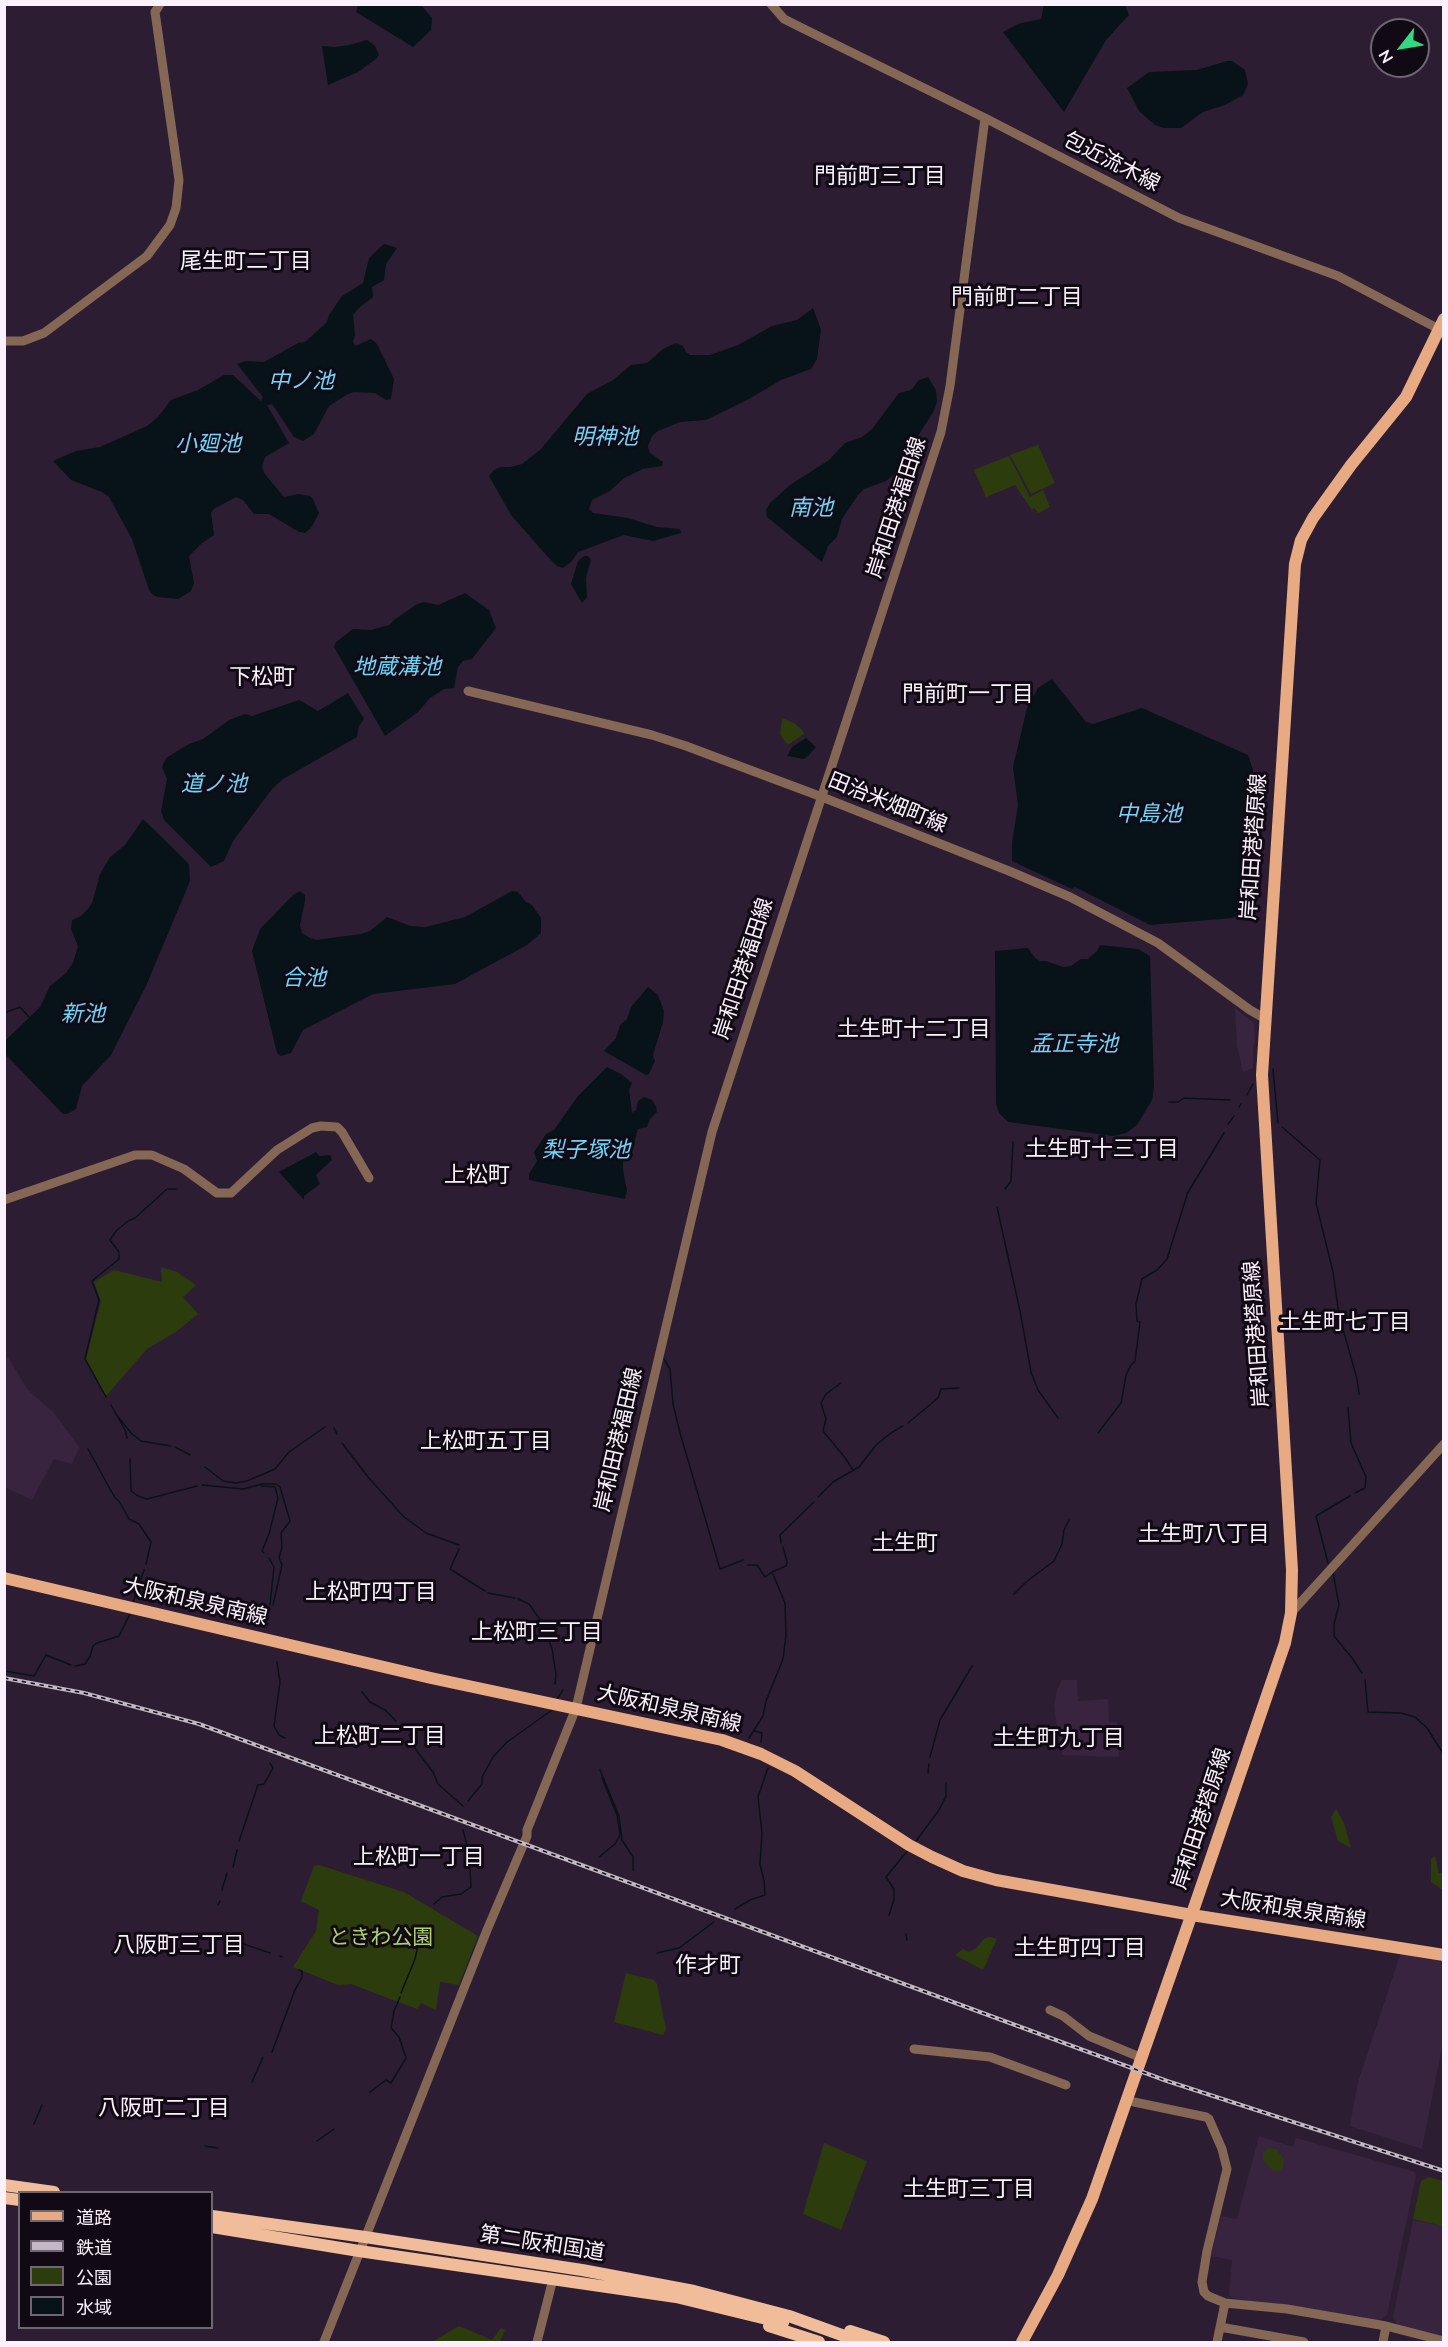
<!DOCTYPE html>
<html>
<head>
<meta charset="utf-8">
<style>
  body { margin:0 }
  #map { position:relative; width:1448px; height:2347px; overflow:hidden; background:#2d1d32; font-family:"Nunito Sans","Noto Sans JP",sans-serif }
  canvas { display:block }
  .frame { position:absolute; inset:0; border:6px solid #faf1fd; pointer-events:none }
  .legend { position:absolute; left:18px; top:2191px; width:195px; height:138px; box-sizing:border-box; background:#110a14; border:2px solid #6e6671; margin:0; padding:8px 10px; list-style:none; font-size:18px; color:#faf1fd }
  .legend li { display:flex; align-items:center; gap:12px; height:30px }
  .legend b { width:30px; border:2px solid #6e6671 }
  .north { position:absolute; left:1370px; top:18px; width:60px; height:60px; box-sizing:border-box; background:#110a14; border:2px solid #6e6671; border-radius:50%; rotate:239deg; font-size:16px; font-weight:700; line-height:24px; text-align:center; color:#faf1fd }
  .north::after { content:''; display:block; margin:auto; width:21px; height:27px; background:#32d882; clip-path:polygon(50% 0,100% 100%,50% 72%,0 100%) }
</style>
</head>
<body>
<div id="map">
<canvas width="1448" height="2347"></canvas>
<div class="frame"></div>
<ul class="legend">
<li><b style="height:8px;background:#e7aa82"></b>道路</li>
<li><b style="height:8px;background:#c3b8c6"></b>鉄道</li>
<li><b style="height:16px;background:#2d3c0d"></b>公園</li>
<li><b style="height:16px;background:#071318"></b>水域</li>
</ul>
<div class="north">N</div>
</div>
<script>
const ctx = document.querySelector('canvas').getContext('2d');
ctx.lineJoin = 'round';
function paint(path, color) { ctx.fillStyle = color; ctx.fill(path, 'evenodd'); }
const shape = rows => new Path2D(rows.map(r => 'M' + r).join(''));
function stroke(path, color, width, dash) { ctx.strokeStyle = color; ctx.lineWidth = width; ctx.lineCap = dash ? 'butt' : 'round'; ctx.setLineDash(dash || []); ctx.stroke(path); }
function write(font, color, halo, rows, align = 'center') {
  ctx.font = font + ' "Nunito Sans","Noto Sans JP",sans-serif'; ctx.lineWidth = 6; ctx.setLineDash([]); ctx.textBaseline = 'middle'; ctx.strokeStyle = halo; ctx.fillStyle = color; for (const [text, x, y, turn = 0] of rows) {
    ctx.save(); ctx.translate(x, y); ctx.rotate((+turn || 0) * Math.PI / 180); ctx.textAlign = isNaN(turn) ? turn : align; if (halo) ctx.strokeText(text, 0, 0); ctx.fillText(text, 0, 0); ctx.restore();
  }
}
paint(shape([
  [1235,1008,1254,1023,1255,1040,1253,1049,1253,1068,1243,1072,1237,1045],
  [8,1357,28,1390,54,1413,79,1447,72,1464,54,1459,32,1500,5,1487,4,1359],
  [1062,1680,1077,1680,1078,1701,1108,1699,1109,1722,1117,1722,1119,1757,1062,1755,1054,1706,1057,1690],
  [1401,1952,1443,1960,1443,2041,1422,2149,1350,2126,1358,2082],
  [1259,2136,1293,2147,1296,2138,1415,2172,1416,2175,1387,2315,1376,2323,1233,2298,1229,2295,1232,2260,1211,2256,1221,2216,1237,2219],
  [1413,2220,1443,2226,1443,2338,1397,2325,1393,2317]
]), '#38243f');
paint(shape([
  [1038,445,1055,483,1031,494,1010,455],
  [1009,456,1030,497,1043,490,1050,507,1038,513,1034,508,1032,510,1015,485,986,497,974,470],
  [782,718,794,723,803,731,804,734,789,744,786,743,780,734],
  [161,1267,177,1272,196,1285,183,1297,198,1314,177,1331,147,1349,106,1396,86,1359,101,1301,94,1282,114,1270,162,1282],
  [1336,1809,1344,1823,1351,1848,1338,1841,1331,1817],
  [1435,1856,1439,1873,1443,1873,1443,1890,1431,1882,1431,1859],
  [319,1865,404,1892,478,1936,459,1985,440,1982,436,2010,421,2003,417,2009,351,1984,338,1985,293,1967,316,1931,319,1910,301,1901,314,1866],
  [991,1937,997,1939,983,1970,955,1955,963,1949,969,1952,975,1949,985,1938],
  [626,1973,654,1980,657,1984,666,2029,663,2035,614,2022],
  [824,2143,867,2161,841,2230,803,2214],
  [1269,2148,1276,2149,1284,2159,1283,2168,1278,2171,1272,2170,1263,2160,1263,2153],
  [1429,2177,1443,2181,1443,2226,1413,2219,1421,2181],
  [459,2326,492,2340,501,2328,505,2330,500,2342,432,2342]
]), '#2d3c0d');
paint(shape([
  [358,5,421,5,432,18,431,30,413,47,356,12],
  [1044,5,1125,5,1129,15,1106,40,1064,112,1003,32,1018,24,1041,19],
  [367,40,375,46,379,55,376,59,358,72,328,85,322,46,335,47,349,45],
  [1227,61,1232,61,1245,70,1248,84,1243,95,1225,105,1203,112,1181,128,1164,128,1155,125,1139,111,1127,88,1149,72,1197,70],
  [384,244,397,248,386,264,384,280,372,287,373,297,360,307,353,315,355,335,353,342,355,346,371,339,377,344,394,379,391,399,386,400,375,393,354,392,348,394,329,406,314,434,303,441,294,437,272,404,267,405,289,443,265,457,262,466,264,473,284,497,299,494,310,496,313,499,319,513,311,528,305,533,299,532,269,514,254,514,243,500,236,497,214,509,211,513,214,535,202,543,189,556,194,583,191,591,178,599,158,597,153,595,149,590,132,539,109,497,102,492,71,480,53,461,76,451,100,447,147,426,158,417,171,400,198,390,224,375,233,375,261,401,263,397,237,364,246,361,264,362,298,343,305,342,327,322,329,315,342,296,363,283,369,258],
  [813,308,821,330,817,359,811,369,781,380,749,399,706,420,680,422,658,431,652,436,648,446,650,453,663,462,662,466,643,469,624,478,610,491,592,500,589,509,593,513,628,518,657,527,680,529,681,533,653,541,624,535,578,552,572,561,563,568,557,566,546,555,511,515,489,476,494,470,501,467,510,467,522,464,541,449,587,394,613,380,631,365,647,363,663,349,676,343,683,346,686,352,690,355,710,355,738,345,772,326,797,320],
  [928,377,936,390,937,401,934,411,892,476,886,481,864,489,858,495,842,519,837,537,828,546,822,562,767,517,766,510,770,503,790,485,829,460,845,443,862,437,872,429,899,393,911,390,919,380],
  [584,556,588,556,591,560,586,578,587,597,582,603,571,584,578,561],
  [465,593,489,610,496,628,472,659,463,661,458,667,454,688,444,689,430,698,418,712,385,736,334,647,336,642,353,629,371,630,389,625,394,620,417,604,424,602,438,605],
  [1052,679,1086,722,1093,724,1142,708,1248,755,1253,770,1240,911,1233,918,1150,925,1075,887,1072,889,1012,861,1012,843,1018,805,1013,767,1027,708,1038,688],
  [348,693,364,719,359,726,357,737,283,779,272,789,233,841,224,861,211,867,164,820,161,811,167,779,162,767,166,758,189,744,203,739,229,720,245,714,252,716,299,700,318,711],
  [806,738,816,747,809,755,804,759,787,756,792,747],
  [143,819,189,864,190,881,146,986,111,1055,82,1086,76,1109,67,1114,63,1114,5,1054,5,1041,40,1007,50,986,66,973,73,963,78,946,71,929,72,920,81,916,87,910,92,903,100,874,110,857,125,845],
  [300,891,305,895,305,901,300,925,302,933,310,938,316,940,361,934,370,931,387,917,410,926,425,927,465,917,512,891,518,892,526,902,532,905,541,918,541,933,527,945,455,984,373,994,303,1030,291,1053,281,1056,277,1053,252,951,260,929,293,895],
  [1100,945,1138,949,1150,956,1154,1087,1152,1100,1137,1125,1126,1133,1113,1136,1008,1122,999,1113,996,1104,995,951,1028,948,1035,958,1040,961,1046,961,1063,967,1071,966,1081,959,1088,959,1097,951],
  [648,987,658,995,664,1011,663,1022,653,1055,655,1061,649,1074,646,1075,604,1051,616,1038,620,1025,627,1019,631,1007],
  [607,1067,621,1074,632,1083,629,1090,632,1113,636,1110,638,1101,644,1097,652,1100,656,1106,657,1112,650,1119,647,1127,638,1129,634,1143,623,1158,623,1170,627,1190,625,1199,529,1180,529,1174,537,1161,534,1152,546,1134,554,1130,578,1096],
  [316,1152,319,1156,330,1155,332,1160,316,1175,320,1184,304,1196,304,1200,279,1172]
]), '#071318');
stroke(shape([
  [4,1013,20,1007,29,1017],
  [1273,1069,1278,1123],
  [1247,1095,1253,1084],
  [1169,1102,1178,1102,1184,1098,1230,1100],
  [1239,1107,1241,1104],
  [1228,1124,1234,1116],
  [1282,1127,1320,1160,1316,1203,1333,1272,1339,1315,1357,1379,1359,1394],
  [1005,1189,1011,1181,1013,1142],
  [1187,1194,1224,1133],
  [997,1207,1020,1311,1031,1372,1038,1390,1058,1418],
  [664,1359,670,1369,673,1404,680,1433,720,1569,743,1560],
  [841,1383,826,1394,821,1403,826,1419,823,1431,846,1459,853,1470],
  [106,1397,85,1359,99,1300,92,1281,119,1259,119,1252,110,1240,116,1231,128,1221,135,1218,167,1189,176,1189],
  [111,1405,125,1430,127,1438],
  [1348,1408,1351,1443,1366,1477,1365,1488,1355,1493],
  [115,1413,131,1433,141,1441,171,1446],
  [908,1423,938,1398,941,1389,959,1388],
  [334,1428,337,1434],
  [1098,1433,1121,1403,1126,1375,1131,1365,1135,1361,1140,1322,1137,1321,1136,1304,1142,1279,1157,1270,1167,1259,1187,1195],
  [342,1443,368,1477,404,1517,426,1533,459,1545],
  [175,1447,190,1455],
  [88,1449,115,1498,119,1501,129,1519,139,1524,151,1542,146,1564],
  [130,1459,131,1491,138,1496,147,1499,197,1486],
  [205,1467,223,1481,236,1483,247,1481,275,1469,289,1452,325,1427],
  [202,1485,243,1489,262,1484,276,1484,280,1487,290,1521,281,1533,282,1547,279,1558,282,1565,273,1605],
  [261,1486,275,1487,278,1498,269,1534,262,1551,264,1553],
  [818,1497,833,1482,859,1467,876,1445,891,1433,903,1426],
  [781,1543,780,1535,814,1502],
  [459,1549,450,1569,485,1591],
  [269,1558,274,1567,270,1605],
  [1328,1563,1316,1516,1350,1496],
  [748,1565,757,1565,765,1577,772,1572],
  [1333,1573,1339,1605,1334,1624,1334,1636,1352,1658,1362,1673],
  [488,1593,515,1598],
  [1014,1594,1026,1582,1054,1561,1062,1544,1064,1530,1069,1520],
  [518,1599,529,1604,543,1624,552,1649,556,1674,555,1684],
  [133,1603,144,1570],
  [277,1662,280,1682,274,1726,279,1735,285,1738],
  [75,1666,85,1664,90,1656,93,1646,97,1643,119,1636,131,1612],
  [5,1671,34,1676,46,1655,71,1665],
  [1365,1680,1368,1712,1401,1713,1415,1717,1427,1728,1444,1755],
  [362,1692,370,1702,385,1710,396,1721],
  [557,1699,563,1690],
  [755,1731,762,1733,761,1742],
  [409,1735,416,1750,433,1772,438,1784,463,1806],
  [749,1738,763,1716,766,1701,783,1659,786,1635,785,1603,772,1572,786,1566,787,1562,783,1547],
  [930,1757,940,1720,972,1666],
  [600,1770,619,1816,622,1840,633,1857,633,1870],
  [928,1773,929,1764],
  [468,1801,482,1784,482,1777,493,1757,507,1742,552,1710],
  [239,1841,258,1785,264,1784,273,1768,270,1763],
  [916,1841,939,1810,946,1796,946,1783],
  [599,1857,615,1844,620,1835,617,1815,602,1778],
  [233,1867,237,1850],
  [222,1890,227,1873],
  [434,1904,442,1897,461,1894,471,1887,469,1854,463,1830],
  [218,1905,220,1901],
  [735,1909,750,1900,765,1895,764,1881,760,1864,762,1833,758,1797,768,1768],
  [889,1915,894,1899,894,1889,886,1877,908,1850],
  [906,1934,907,1940],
  [235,1941,270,1953],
  [657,1953,679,1948,714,1922],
  [280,1956,282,1957],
  [401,1993,415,1959,420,1936],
  [272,2052,295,1990,302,1977,302,1971,299,1970],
  [252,2082,263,2057],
  [370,2092,386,2080,391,2083,406,2058,399,2037,391,2028,394,2011,400,1997],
  [34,2124,42,2105],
  [317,2141,334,2129],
  [205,2146,218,2148]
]), '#071318', 1.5);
stroke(shape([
  [771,4,784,19,806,30,985,118,1179,218,1338,276,1435,327,1442,333],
  [4,341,23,341,44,333,147,256,170,225,176,208,179,180,155,12,160,4],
  [468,691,652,735,686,746,822,797,1009,871,1070,897,1158,943,1250,1010,1264,1018],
  [4,1200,135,1155,152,1155,184,1169,217,1193,231,1193,277,1150,312,1128,321,1126,337,1127,342,1132,369,1178],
  [1291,1613,1444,1444],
  [1050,2010,1063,2016,1089,2036,1142,2058],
  [914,2049,990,2057,1066,2085],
  [1134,2102,1206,2117,1209,2119,1222,2149,1227,2169,1207,2251,1202,2282,1204,2292,1208,2296,1225,2303,1287,2309,1386,2326,1444,2341],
  [1220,2327,1304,2342],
  [324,2342,487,1930,527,1836,527,1830,576,1708,712,1132,941,432,950,386,985,118],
  [537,2342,553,2279],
  [1217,2342,1225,2303],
  [1383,2342,1386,2326]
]), '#846754', 9);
stroke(shape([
  [4,1578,431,1678,722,1740,761,1754,795,1771,909,1845,932,1857,963,1871,996,1880,1192,1915,1444,1955],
  [1022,2342,1058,2275,1092,2199,1195,1905,1285,1643,1291,1613,1292,1570,1262,1075,1295,564,1301,540,1313,518,1351,465,1406,397,1444,319]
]), '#e7aa82', 12);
stroke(shape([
  [4,2185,54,2192],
  [4,2198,20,2200],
  [212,2216,365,2237,582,2270,694,2291,789,2316,861,2342],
  [212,2227,359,2251,676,2297,783,2323],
  [769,2326,819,2342],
  [850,2331,884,2342]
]), '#f0bc99', 12);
const rail = shape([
  [4,1678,84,1693,199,1724,1167,2081,1444,2171]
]);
stroke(rail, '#c3b8c6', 4);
stroke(rail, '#110a14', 1.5, [4.5]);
write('21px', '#faf1fd', '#110a14', [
  ["包近流木線",1111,163,27],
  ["岸和田港福田線",898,508,-72],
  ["田治米畑町線",887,804,22],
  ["岸和田港塔原線",1255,847,-86],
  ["岸和田港福田線",745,969,-72],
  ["岸和田港塔原線",1258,1334,-94],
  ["岸和田港福田線",620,1440,-77],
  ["大阪和泉泉南線",195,1603,13],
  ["大阪和泉泉南線",669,1710,13],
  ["岸和田港塔原線",1203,1819,-72],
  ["大阪和泉泉南線",1293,1911,9],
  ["第二阪和国道",542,2245,9]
]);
write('21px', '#add16c', '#110a14', [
  ["ときわ公園",381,1939]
]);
write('22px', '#faf1fd', '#110a14', [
  ["門前町三丁目",880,178],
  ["尾生町二丁目",246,263],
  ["門前町二丁目",1017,299],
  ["下松町",262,679],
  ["門前町一丁目",968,696],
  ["土生町十二丁目",914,1031],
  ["土生町十三丁目",1102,1151],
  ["上松町",477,1177],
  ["土生町七丁目",1345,1324],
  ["上松町五丁目",486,1443],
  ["土生町八丁目",1204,1536],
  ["土生町",905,1545],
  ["上松町四丁目",371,1594],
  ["上松町三丁目",537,1634],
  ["上松町二丁目",380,1738],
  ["土生町九丁目",1059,1740],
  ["上松町一丁目",419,1859],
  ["八阪町三丁目",179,1947],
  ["土生町四丁目",1080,1950],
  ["作才町",708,1967],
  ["八阪町二丁目",164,2110],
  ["土生町三丁目",969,2191]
]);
write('italic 22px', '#6fd5f9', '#110a14', [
  ["中ノ池",301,383],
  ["明神池",605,439],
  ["小廻池",208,446],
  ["南池",811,510],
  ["地蔵溝池",397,669],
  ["道ノ池",214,786],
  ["中島池",1149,816],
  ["合池",304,980],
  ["新池",83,1016],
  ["孟正寺池",1074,1046],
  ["梨子塚池",586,1152]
]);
</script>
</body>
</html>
